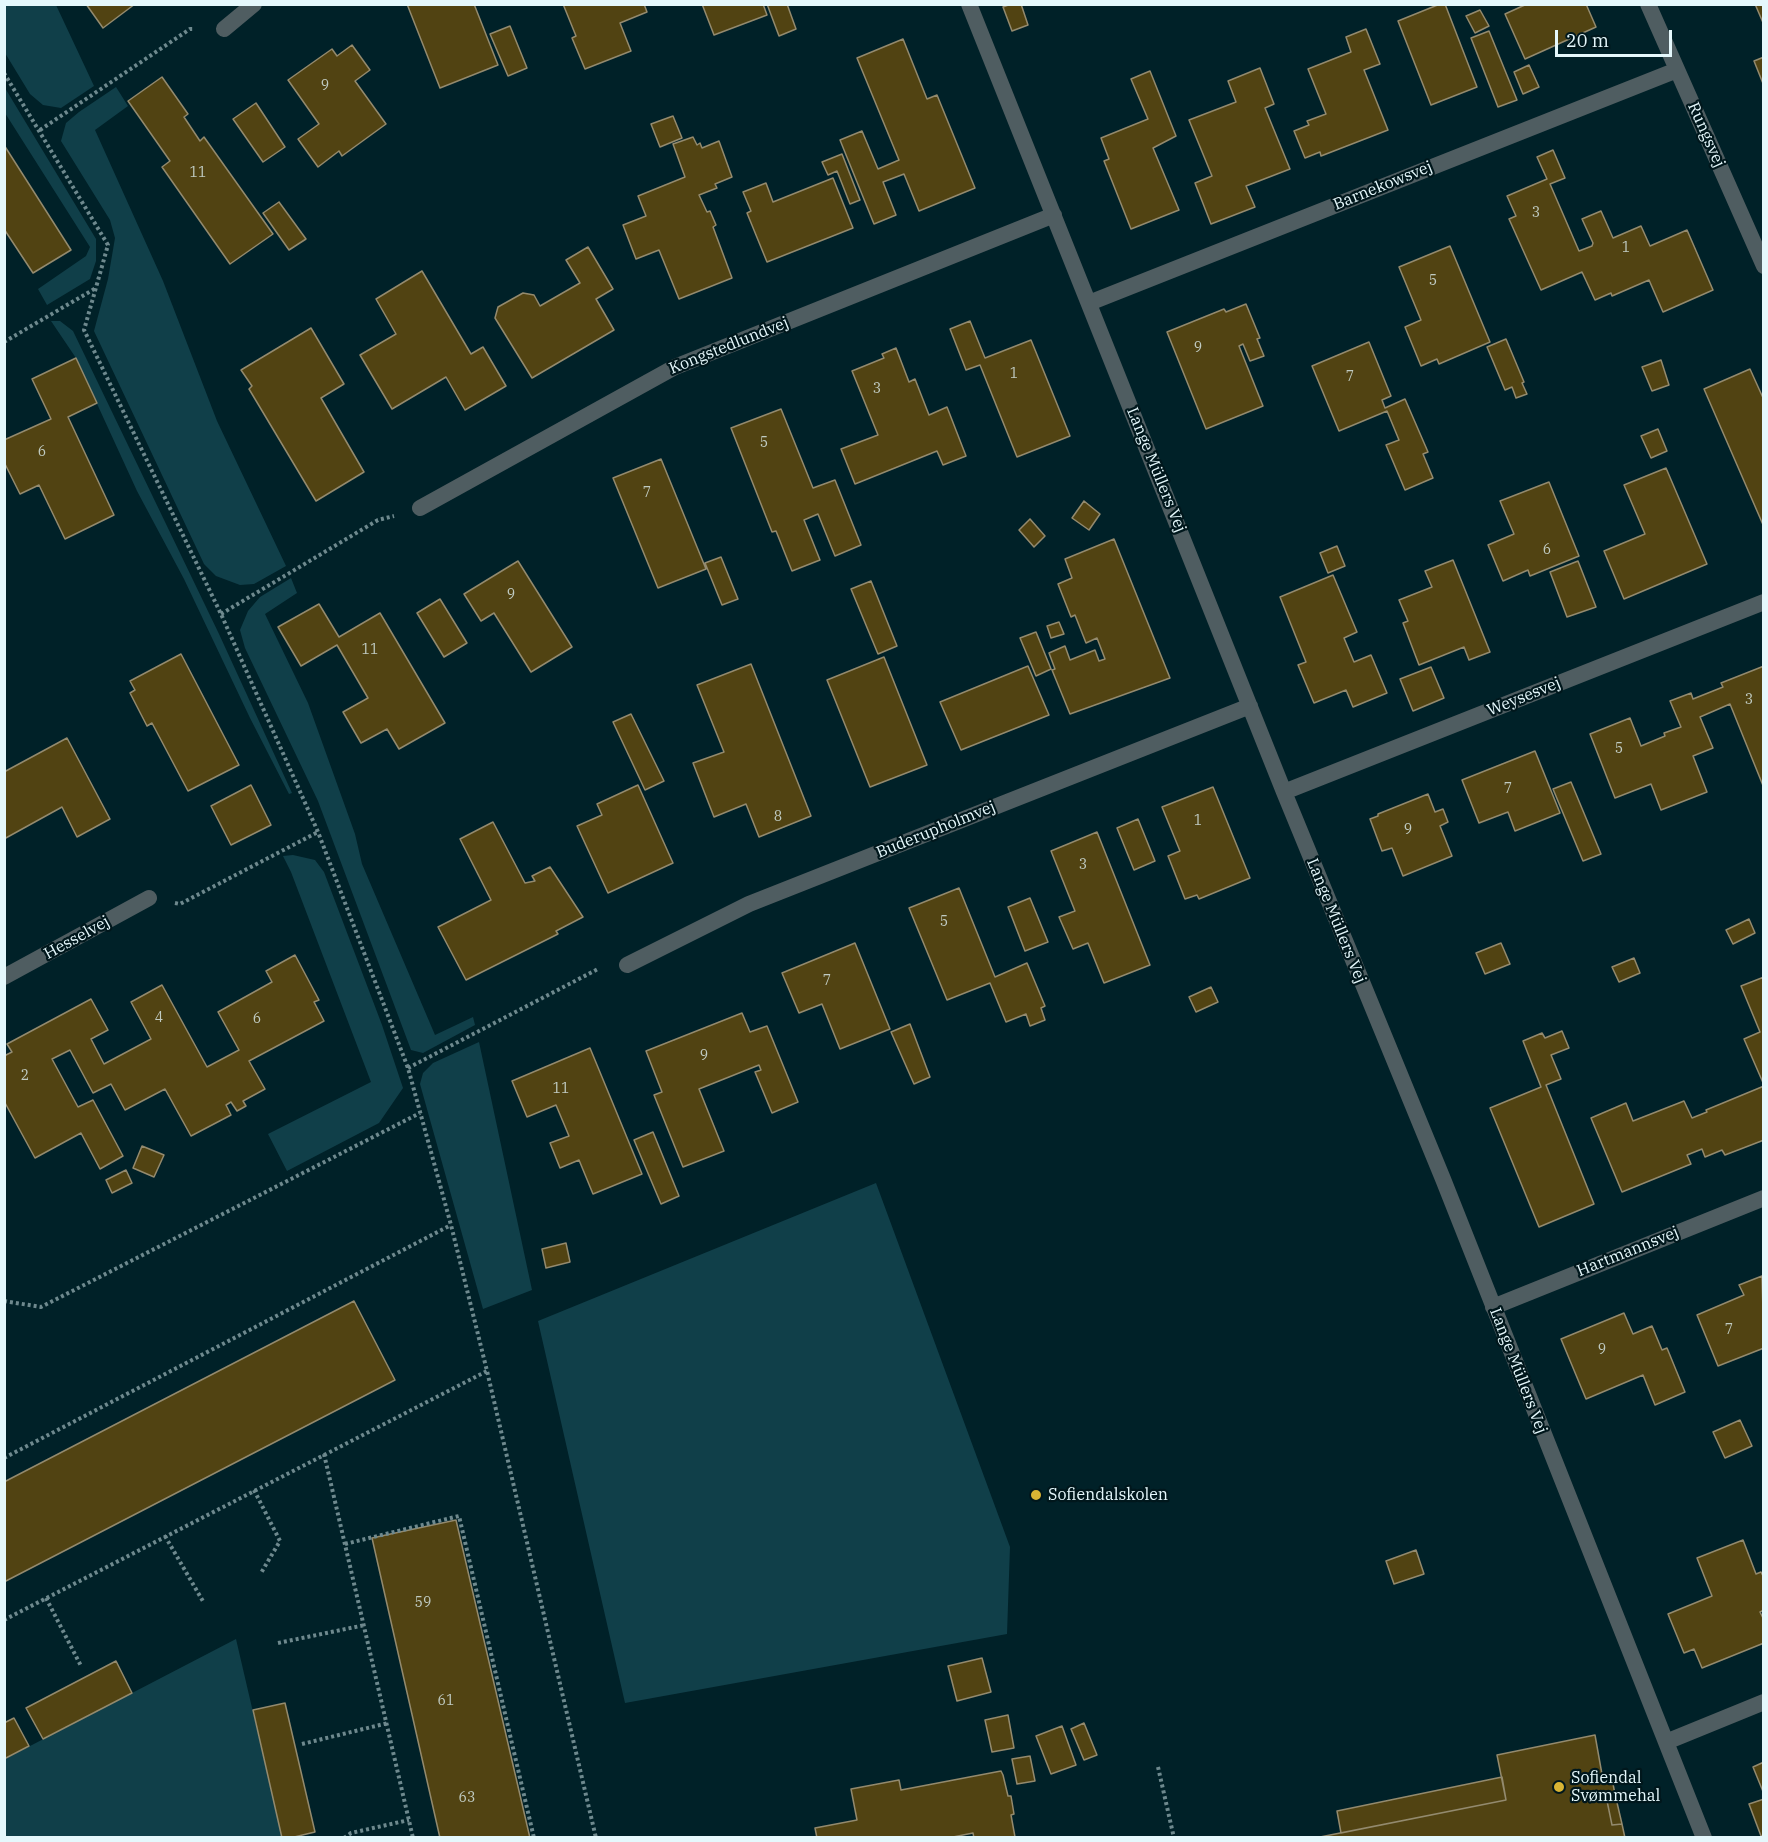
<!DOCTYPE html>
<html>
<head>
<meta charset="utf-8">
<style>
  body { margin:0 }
  #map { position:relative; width:1768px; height:1842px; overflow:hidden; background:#002128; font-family:"IBM Plex Serif",serif }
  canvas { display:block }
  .frame { position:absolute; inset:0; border:6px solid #e5f8fc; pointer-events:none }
  .scale { position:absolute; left:1555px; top:30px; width:117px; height:27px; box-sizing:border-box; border:3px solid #e5f8fc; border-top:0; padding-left:8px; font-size:18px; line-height:21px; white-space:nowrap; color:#e5f8fc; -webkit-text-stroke:4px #00171c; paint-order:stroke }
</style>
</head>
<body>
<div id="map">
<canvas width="1768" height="1842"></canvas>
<div class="frame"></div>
<div class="scale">20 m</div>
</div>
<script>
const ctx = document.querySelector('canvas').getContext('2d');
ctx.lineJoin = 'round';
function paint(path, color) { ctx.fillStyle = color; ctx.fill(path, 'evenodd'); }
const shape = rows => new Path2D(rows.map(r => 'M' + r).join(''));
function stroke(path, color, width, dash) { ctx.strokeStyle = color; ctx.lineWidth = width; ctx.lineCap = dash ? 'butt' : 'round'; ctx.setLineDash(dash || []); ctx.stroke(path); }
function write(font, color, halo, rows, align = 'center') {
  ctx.font = font + ' "IBM Plex Serif",serif'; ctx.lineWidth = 4.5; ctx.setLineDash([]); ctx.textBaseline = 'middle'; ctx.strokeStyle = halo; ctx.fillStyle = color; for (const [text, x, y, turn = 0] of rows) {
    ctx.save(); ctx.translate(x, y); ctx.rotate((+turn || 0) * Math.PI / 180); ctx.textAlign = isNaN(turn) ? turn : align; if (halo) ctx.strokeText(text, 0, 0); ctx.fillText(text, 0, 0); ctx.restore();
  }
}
paint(shape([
  [5,4,56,5,94,86,61,108,43,105,30,94,5,53],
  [116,87,128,106,95,130,163,281,217,421,286,566,254,584,240,585,216,576,204,564,94,331,108,279,115,238,110,220,61,141,66,123,79,112],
  [5,88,96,239,96,261,90,279,47,305,38,289,86,256,90,247,5,113],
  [51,321,60,321,73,331,219,634,292,793,289,794,250,718,184,579,137,491,76,358],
  [291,578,297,593,265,614,308,703,355,834,362,864,435,1035,473,1017,475,1025,423,1053,411,1050,318,801,245,648,240,630,248,611,260,597],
  [293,855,315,860,324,872,382,1025,403,1088,379,1123,287,1171,268,1134,371,1082,291,872,283,856],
  [479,1042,532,1290,483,1309,420,1084,423,1073,433,1063],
  [876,1183,1010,1547,1007,1634,625,1703,538,1321],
  [236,1639,282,1837,5,1838,5,1759]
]), '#103f49');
const building = shape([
  [86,4,135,4,103,28,86,4],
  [407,4,474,4,498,65,440,88,407,4],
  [563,4,644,4,647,12,620,23,631,51,585,69,572,38,576,36,563,4],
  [702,4,763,4,767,15,714,35,702,4],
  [767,4,787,4,796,29,779,36,767,4],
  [1011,4,1021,4,1028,25,1012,31,1003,7,1011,4],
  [1440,4,1445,4,1477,87,1431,105,1398,21,1440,4],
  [1527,4,1586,4,1596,27,1525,59,1505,14,1527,4],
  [1755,4,1764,4,1764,25,1755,4],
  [1480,10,1489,26,1475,33,1466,16,1480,10],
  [510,26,527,68,508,76,490,34,510,26],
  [1366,29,1380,64,1364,70,1388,130,1321,156,1320,152,1305,158,1294,131,1309,125,1307,121,1326,114,1308,69,1351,52,1346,37,1366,29],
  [1489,31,1517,100,1498,107,1471,38,1489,31],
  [903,39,927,99,937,95,975,188,919,211,904,174,883,182,896,215,874,224,840,140,862,131,878,169,899,160,857,58,903,39],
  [352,45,370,70,355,81,386,124,342,156,339,151,318,167,298,139,319,124,288,80,332,49,337,56,352,45],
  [1764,57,1764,86,1754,61,1764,57],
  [1529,65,1539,87,1523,94,1514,72,1529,65],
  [1260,68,1274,104,1265,108,1290,169,1246,186,1255,207,1211,224,1195,183,1212,176,1189,120,1236,102,1228,81,1260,68],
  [1150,71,1176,136,1153,148,1179,210,1131,229,1104,161,1109,159,1101,138,1148,119,1131,79,1150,71],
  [162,77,188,114,184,117,200,141,204,137,273,234,230,264,162,167,170,161,128,101,162,77],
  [256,103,285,147,263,162,233,119,256,103],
  [673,116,682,138,660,147,651,124,673,116],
  [693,137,697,145,700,143,702,148,719,141,732,177,715,184,717,188,699,195,707,212,710,211,716,225,713,227,732,278,679,299,659,250,636,259,623,225,646,216,638,196,685,177,673,144,693,137],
  [4,145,71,250,33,273,4,229,4,145],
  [1553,150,1565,178,1550,184,1579,251,1592,246,1593,243,1582,219,1601,211,1613,238,1641,226,1650,246,1687,230,1713,290,1663,312,1649,280,1612,296,1611,293,1595,300,1582,272,1541,290,1509,219,1516,216,1507,196,1547,179,1537,157,1553,150],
  [842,154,860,200,850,204,837,171,828,175,822,162,842,154],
  [833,178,853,228,767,262,747,213,751,211,743,192,766,183,773,202,833,178],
  [279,202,306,239,289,250,263,213,279,202],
  [1450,246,1490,342,1439,364,1437,359,1421,366,1405,327,1421,320,1399,267,1450,246],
  [588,247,613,289,596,299,614,330,532,378,495,318,498,307,523,293,534,295,540,306,580,283,566,260,588,247],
  [422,271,471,354,483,347,506,386,465,410,446,377,392,409,360,355,396,334,376,299,422,271],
  [1246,304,1260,338,1257,339,1264,356,1250,361,1243,344,1239,346,1263,406,1206,429,1167,332,1224,309,1226,312,1246,304],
  [970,321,985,358,1031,340,1070,436,1017,457,980,365,966,370,950,329,970,321],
  [311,328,344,384,321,398,364,472,316,501,249,389,252,386,241,370,311,328],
  [1506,339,1524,382,1522,383,1527,394,1516,398,1512,387,1505,390,1487,347,1506,339],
  [1369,342,1391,396,1382,400,1385,408,1405,399,1428,452,1423,454,1433,478,1405,490,1386,445,1399,440,1387,411,1339,431,1312,366,1369,342],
  [896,348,909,382,915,379,929,415,947,407,966,456,943,465,937,451,855,484,841,449,878,435,852,371,884,358,882,354,896,348],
  [76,358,97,403,68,417,114,515,65,539,39,485,20,494,4,462,4,440,51,419,32,379,76,358],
  [1661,360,1669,385,1652,391,1642,367,1661,360],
  [1750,369,1764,400,1764,527,1704,389,1750,369],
  [781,409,813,488,835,480,861,545,835,556,818,514,804,520,820,560,792,571,776,531,772,532,731,428,781,409],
  [1658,429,1667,451,1651,458,1641,436,1658,429],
  [661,459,706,569,658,588,613,478,661,459],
  [1666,468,1707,564,1624,599,1604,551,1645,534,1624,485,1666,468],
  [1549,482,1579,556,1530,576,1528,570,1503,581,1488,545,1514,534,1500,501,1549,482],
  [1084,501,1100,514,1089,530,1072,518,1084,501],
  [1030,519,1045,536,1034,547,1019,530,1030,519],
  [1114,539,1170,678,1070,714,1052,670,1055,669,1049,653,1065,646,1070,660,1095,650,1099,661,1105,659,1097,638,1086,643,1075,615,1071,617,1058,584,1072,578,1065,559,1114,539],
  [1337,546,1345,566,1328,573,1320,553,1337,546],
  [721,557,738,599,722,605,705,563,721,557],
  [1453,560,1490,652,1469,660,1464,647,1419,665,1403,623,1408,621,1399,600,1432,587,1425,571,1453,560],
  [518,561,572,647,531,672,494,613,481,621,464,594,518,561],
  [1578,561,1596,607,1567,617,1550,572,1578,561],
  [1333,575,1357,632,1344,638,1354,662,1371,655,1387,693,1353,707,1346,690,1314,703,1298,665,1306,662,1280,597,1333,575],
  [871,581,897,646,878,654,851,589,871,581],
  [440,599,467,643,444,657,417,613,440,599],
  [319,604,339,637,380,613,445,723,399,749,387,729,361,743,343,712,368,698,337,645,301,666,278,627,319,604],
  [1059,622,1064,634,1051,638,1047,626,1059,622],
  [1036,632,1051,669,1036,676,1020,638,1036,632],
  [181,654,239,765,188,791,152,723,147,726,130,693,135,690,130,681,181,654],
  [884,657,927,765,870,787,827,680,884,657],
  [751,664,811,816,759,837,746,804,714,817,693,763,724,752,697,685,751,664],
  [1028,666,1049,715,961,750,940,702,1028,666],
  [1764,666,1764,788,1730,704,1700,717,1713,748,1693,756,1707,792,1661,810,1651,784,1615,798,1590,734,1630,718,1641,746,1665,736,1664,733,1681,727,1670,701,1691,693,1693,699,1723,687,1721,683,1764,666],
  [1431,667,1444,698,1413,711,1400,679,1431,667],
  [631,714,664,781,645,790,613,722,631,714],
  [67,738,110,819,77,837,62,807,4,839,4,772,67,738],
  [1535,751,1560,813,1515,831,1508,812,1479,823,1462,780,1535,751],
  [1571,782,1601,854,1583,861,1553,789,1571,782],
  [251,785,271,825,231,845,211,806,251,785],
  [638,785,673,863,608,893,577,826,602,815,597,804,638,785],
  [1213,787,1250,878,1199,899,1197,895,1185,899,1168,856,1180,851,1162,807,1213,787],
  [1428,794,1435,812,1443,809,1448,822,1440,826,1452,856,1403,876,1392,848,1382,851,1370,819,1378,816,1378,814,1428,794],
  [1138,819,1155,861,1134,870,1117,828,1138,819],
  [493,822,525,883,535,881,532,876,550,867,583,917,556,931,558,934,466,980,438,927,491,900,460,839,493,822],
  [1097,832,1150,965,1104,983,1088,943,1073,949,1059,917,1075,911,1051,851,1097,832],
  [959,888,995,977,1027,963,1045,1006,1041,1008,1045,1020,1030,1026,1026,1014,1006,1022,990,983,947,1000,909,908,959,888],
  [1030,898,1048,942,1025,951,1008,907,1030,898],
  [1749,919,1755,933,1733,944,1726,930,1749,919],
  [855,943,890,1029,840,1049,822,1004,799,1013,782,973,855,943],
  [1501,943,1510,964,1485,974,1476,953,1501,943],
  [295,955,319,1000,314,1002,324,1021,249,1061,265,1089,243,1101,246,1106,237,1111,231,1102,226,1105,231,1115,191,1136,165,1089,125,1110,111,1084,93,1093,70,1050,52,1059,78,1107,93,1100,123,1156,100,1169,81,1133,35,1158,4,1101,4,1056,12,1052,7,1044,91,999,108,1030,91,1039,104,1064,151,1039,131,1002,162,985,207,1067,239,1050,218,1012,272,982,266,971,295,955],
  [1634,958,1640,973,1619,982,1612,967,1634,958],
  [1764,977,1764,1085,1744,1039,1760,1032,1741,986,1764,977],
  [1211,987,1218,1002,1196,1012,1189,997,1211,987],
  [742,1013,750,1032,767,1026,798,1102,772,1113,755,1072,761,1070,759,1065,699,1089,724,1151,683,1167,654,1095,662,1092,646,1051,742,1013],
  [910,1024,930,1077,914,1084,891,1032,910,1024],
  [1562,1031,1569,1048,1551,1055,1561,1079,1546,1085,1594,1204,1539,1227,1490,1108,1541,1087,1523,1041,1542,1033,1545,1038,1562,1031],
  [590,1048,642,1174,593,1194,579,1160,560,1168,550,1143,569,1136,556,1105,527,1117,512,1081,590,1048],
  [1764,1086,1764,1140,1725,1155,1722,1150,1705,1157,1702,1149,1687,1155,1691,1164,1622,1192,1591,1118,1626,1103,1633,1121,1684,1101,1692,1118,1707,1112,1706,1110,1764,1086],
  [653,1132,679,1196,661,1204,634,1140,653,1132],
  [142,1146,164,1155,154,1177,133,1168,142,1146],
  [126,1170,132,1183,112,1193,106,1180,126,1170],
  [566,1243,570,1262,546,1268,542,1249,566,1243],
  [1762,1276,1764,1348,1718,1366,1697,1315,1744,1295,1739,1285,1762,1276],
  [354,1301,395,1380,4,1582,4,1482,354,1301],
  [1624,1313,1633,1334,1652,1326,1662,1350,1667,1348,1685,1392,1655,1405,1643,1375,1586,1399,1561,1339,1624,1313],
  [1740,1420,1752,1446,1725,1458,1713,1432,1740,1420],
  [456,1520,530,1838,440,1838,372,1538,456,1520],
  [1743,1540,1756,1574,1761,1572,1764,1578,1764,1610,1760,1612,1764,1620,1764,1643,1702,1668,1694,1649,1684,1653,1668,1614,1712,1596,1697,1558,1743,1540],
  [1416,1550,1424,1574,1394,1584,1386,1561,1416,1550],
  [982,1658,991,1692,957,1701,948,1666,982,1658],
  [116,1661,132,1693,43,1739,26,1708,116,1661],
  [285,1703,315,1832,290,1838,282,1838,253,1710,285,1703],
  [1008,1715,1014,1748,992,1752,985,1720,1008,1715],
  [14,1718,29,1746,4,1759,4,1723,14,1718],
  [1084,1723,1097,1755,1084,1760,1071,1729,1084,1723],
  [1062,1726,1076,1765,1051,1774,1036,1736,1062,1726],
  [1595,1735,1603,1780,1612,1779,1615,1794,1606,1796,1612,1825,1622,1824,1625,1838,1315,1838,1506,1800,1497,1755,1595,1735],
  [1030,1756,1035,1781,1017,1784,1012,1759,1030,1756],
  [1764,1762,1764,1794,1753,1767,1764,1762],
  [1001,1771,1003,1775,1008,1796,1011,1796,1014,1814,1011,1815,1015,1837,974,1838,973,1833,948,1838,817,1838,815,1828,857,1820,851,1789,899,1780,901,1790,1001,1771],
  [1502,1777,1506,1800,1341,1833,1337,1811,1502,1777],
  [1615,1794,1622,1824,1612,1825,1606,1796,1615,1794],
  [1764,1799,1764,1835,1761,1836,1749,1804,1764,1799]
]);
paint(building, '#514312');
stroke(building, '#938a6e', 1.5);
stroke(shape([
  [4,73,108,245,84,330,221,614,318,832,408,1068,451,1225,487,1371,596,1838],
  [40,130,190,29,195,29],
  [4,342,96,288],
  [221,614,378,520,394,516],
  [175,903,180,904,318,832],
  [408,1068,598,969],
  [4,1301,41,1307,420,1113],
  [324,1454,413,1838],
  [4,1458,451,1225],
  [254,1490,280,1541,261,1573],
  [165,1536,204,1603],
  [345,1544,459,1516,534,1838],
  [46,1598,81,1666],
  [4,1620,487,1371],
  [278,1643,365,1625],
  [302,1744,388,1723],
  [1158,1767,1174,1838],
  [344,1838,351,1833,409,1820]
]), '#6e898e', 4, [3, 3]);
stroke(shape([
  [969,4,1284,792,1443,1179,1704,1838],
  [1648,4,1764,266],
  [224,29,254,4],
  [1089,303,1677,70],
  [420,508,675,367,1054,215],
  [1284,792,1764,602],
  [627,965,749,904,1250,706],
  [4,977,149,898],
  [1493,1307,1764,1198],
  [1666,1742,1764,1702]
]), '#4f5d61', 16);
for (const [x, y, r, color] of [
  [1036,1495,6,"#d8b434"],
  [1559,1787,6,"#d8b434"]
]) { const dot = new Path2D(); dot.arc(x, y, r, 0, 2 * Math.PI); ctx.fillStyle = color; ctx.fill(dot); stroke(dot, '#00171c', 2); }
write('14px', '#c0cbc2', null, [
  ["9",325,86],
  ["11",198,173],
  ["3",1536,213],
  ["1",1626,248],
  ["5",1433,281],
  ["9",1198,348],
  ["1",1014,374],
  ["7",1350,377],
  ["3",877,389],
  ["5",764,443],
  ["6",42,452],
  ["7",647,493],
  ["6",1547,550],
  ["9",511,595],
  ["11",370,650],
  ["3",1749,700],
  ["5",1619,749],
  ["7",1508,789],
  ["8",778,817],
  ["1",1198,821],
  ["9",1408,830],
  ["3",1083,865],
  ["5",944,922],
  ["7",827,981],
  ["4",159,1018],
  ["6",257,1019],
  ["9",704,1056],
  ["2",25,1076],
  ["11",561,1089],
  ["7",1729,1330],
  ["9",1602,1350],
  ["59",423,1603],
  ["61",446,1701],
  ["63",467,1798]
]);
write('16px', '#e5f8fc', '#00171c', [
  ["Rungsvej",1706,135,66],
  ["Barnekowsvej",1383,186,-22],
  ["Kongstedlundvej",729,346,-22],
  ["Lange Müllers Vej",1156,470,68],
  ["Weysesvej",1524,697,-22],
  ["Buderupholmvej",936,830,-22],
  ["Lange Müllers Vej",1336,921,68],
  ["Hesselvej",77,938,-29],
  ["Hartmannsvej",1628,1252,-22],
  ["Lange Müllers Vej",1518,1371,69]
]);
write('16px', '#e5f8fc', '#00171c', [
  ["Sofiendalskolen",1048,1495],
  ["Sofiendal",1571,1778],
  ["Svømmehal",1571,1796]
], 'left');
</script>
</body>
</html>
